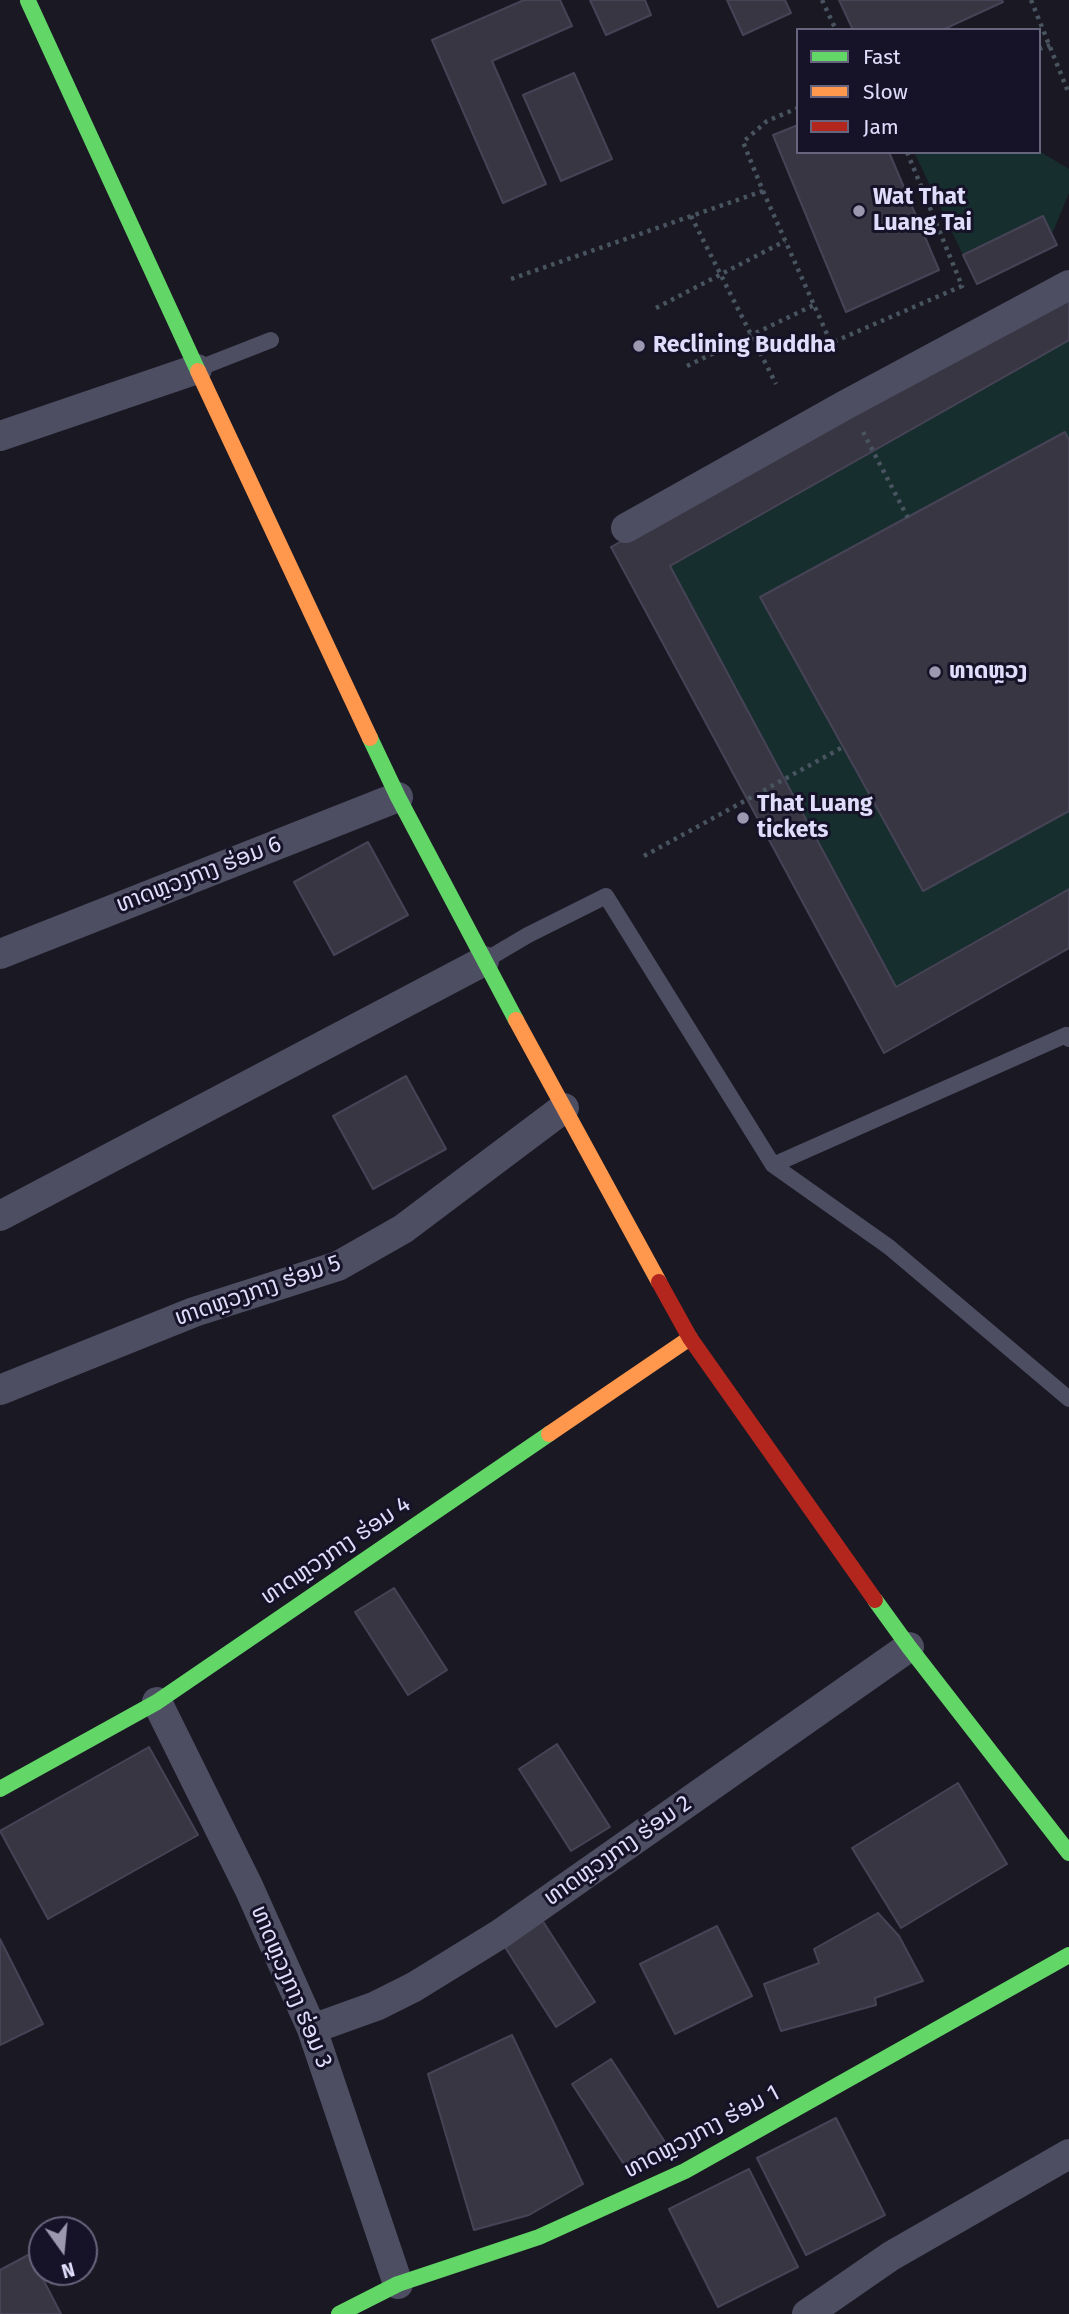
<!DOCTYPE html>
<html>
<head>
<meta charset="utf-8">
<style>
  body { margin:0 }
  #map { position:relative; width:1069px; height:2314px; overflow:hidden; background:#1a1823; font-family:"Fira Sans",sans-serif }
  canvas { display:block }
  .legend { position:absolute; left:796px; top:28px; width:245px; height:126px; box-sizing:border-box; background:#161328; border:2px solid #67647d; margin:0; padding:9px 12px; list-style:none; font-size:21px; color:#e0ddfc }
  .legend li { display:flex; align-items:center; gap:14px; height:35px }
  .legend b { width:35px; border:2px solid #67647d }
  .north { position:absolute; left:28px; top:2216px; width:70px; height:70px; box-sizing:border-box; background:#161328; border:2px solid #67647d; border-radius:50%; rotate:165deg; font-size:19px; font-weight:700; line-height:28px; text-align:center; color:#e0ddfc }
  .north::after { content:''; display:block; margin:auto; width:24px; height:32px; background:#9b98b0; clip-path:polygon(50% 0,100% 100%,50% 72%,0 100%) }
</style>
</head>
<body>
<div id="map">
<canvas width="1069" height="2314"></canvas>
<ul class="legend">
<li><b style="height:9px;background:#63d668"></b>Fast</li>
<li><b style="height:9px;background:#ff974d"></b>Slow</li>
<li><b style="height:9px;background:#b3261e"></b>Jam</li>
</ul>
<div class="north">N</div>
</div>
<script>
const ctx = document.querySelector('canvas').getContext('2d');
ctx.lineJoin = 'round';
function paint(path, color) { ctx.fillStyle = color; ctx.fill(path, 'evenodd'); }
const shape = rows => new Path2D(rows.map(r => 'M' + r).join(''));
function stroke(path, color, width, dash) { ctx.strokeStyle = color; ctx.lineWidth = width; ctx.lineCap = dash ? 'butt' : 'round'; ctx.setLineDash(dash || []); ctx.stroke(path); }
function write(font, color, halo, rows, align = 'center') {
  ctx.font = font + ' "Fira Sans","Noto Sans Lao",sans-serif'; ctx.lineWidth = 6; ctx.setLineDash([]); ctx.textBaseline = 'middle'; ctx.strokeStyle = halo; ctx.fillStyle = color; for (const [text, x, y, turn = 0] of rows) {
    ctx.save(); ctx.translate(x, y); ctx.rotate((+turn || 0) * Math.PI / 180); ctx.textAlign = isNaN(turn) ? turn : align; if (halo) ctx.strokeText(text, 0, 0); ctx.fillText(text, 0, 0); ctx.restore();
  }
}
paint(shape([
  [1039,151,1069,169,1069,193,1052,234,1043,216,963,255,914,152],
  [1069,340,1069,440,1064,432,760,597,923,891,1069,811,1069,889,896,987,670,566]
]), '#172e2e');
const building = shape([
  [524,0,560,0,572,26,492,61,546,184,503,203,432,40,524,0],
  [590,0,645,0,651,15,606,35,590,0],
  [727,0,785,0,791,13,743,35,727,0],
  [839,0,1002,0,1003,2,942,30,853,30,839,0],
  [574,73,612,159,561,181,523,95,574,73],
  [798,125,798,152,889,152,939,270,846,312,773,135,798,125],
  [1043,216,1057,245,977,284,963,255,1043,216],
  [1069,288,1069,340,670,566,896,987,1069,889,1069,948,884,1053,611,547,1069,288],
  [1065,432,1069,440,1069,811,923,891,760,597,1065,432],
  [368,842,408,915,334,955,294,882,368,842],
  [406,1076,446,1149,373,1189,333,1116,406,1076],
  [394,1588,447,1670,408,1695,355,1612,394,1588],
  [557,1744,610,1827,571,1851,519,1769,557,1744],
  [149,1747,198,1835,48,1919,0,1831,149,1747],
  [958,1783,1007,1864,901,1928,852,1848,958,1783],
  [878,1913,899,1936,923,1981,875,1998,876,2005,781,2031,764,1984,819,1963,814,1949,878,1913],
  [542,1920,595,2002,556,2027,503,1944,542,1920],
  [717,1926,752,1996,675,2034,640,1964,717,1926],
  [0,1939,43,2024,0,2045,0,1939],
  [512,2035,583,2184,529,2215,474,2230,428,2074,512,2035],
  [611,2059,665,2142,625,2166,572,2084,611,2059],
  [836,2118,885,2215,806,2255,757,2158,836,2118],
  [749,2169,798,2267,718,2307,669,2209,749,2169],
  [30,2254,61,2314,0,2314,0,2270,30,2254]
]);
paint(building, '#393644');
stroke(building, '#474356', 2);
stroke(shape([
  [822,0,836,30],
  [1031,0,1069,94],
  [1039,49,1050,45],
  [763,191,831,343,962,286,907,152],
  [691,216,776,384],
  [511,279,763,191,743,142,767,121,798,108],
  [656,308,785,241],
  [687,366,814,305],
  [863,432,908,518],
  [644,856,843,747]
]), '#48545f', 4.5, [3.5, 5]);
stroke(shape([
  [197,369,271,340],
  [484,961,528,935,606,896,773,1165,889,1247,1069,1399],
  [773,1165,1066,1035,1069,1039]
]), '#4e4e63', 16);
stroke(shape([
  [0,436,197,369],
  [626,528,847,404,1069,285],
  [0,954,398,797],
  [0,1216,484,961],
  [0,1390,194,1312,338,1266,403,1229,564,1108],
  [157,1702,249,1888,312,2029,398,2284],
  [312,2029,376,2006,414,1987,500,1934,909,1647],
  [807,2314,891,2256,1069,2154]
]), '#4e4e63', 30);
stroke(shape([
  [28,1,198,371],
  [370,738,398,797,516,1020],
  [875,1600,909,1647,1069,1853],
  [0,1789,157,1702,549,1434],
  [339,2314,398,2284,539,2237,685,2171,1069,1955]
]), '#63d668', 16);
stroke(shape([
  [198,371,370,738],
  [516,1020,659,1282],
  [549,1434,690,1338]
]), '#ff974d', 16);
stroke(shape([
  [659,1282,690,1338,875,1600]
]), '#b3261e', 16);
for (const [x, y, r, color] of [
  [859,211,7,"#9b98b0"],
  [639,346,7,"#9b98b0"],
  [935,672,7,"#9b98b0"],
  [743,818,7,"#9b98b0"]
]) { const dot = new Path2D(); dot.arc(x, y, r, 0, 2 * Math.PI); ctx.fillStyle = color; ctx.fill(dot); stroke(dot, '#161328', 2.5); }
write('bold 23px', '#e0ddfc', '#161328', [
  ["Wat That",873,198],
  ["Luang Tai",873,224],
  ["Reclining Buddha",653,346],
  ["ທາດຫຼວງ",949,672],
  ["That Luang",757,805],
  ["tickets",757,831]
], 'left');
write('23px', '#e0ddfc', '#161328', [
  ["ທາດຫຼວງກາງ ຮ່ອມ 6",199,875,-21],
  ["ທາດຫຼວງກາງ ຮ່ອມ 5",258,1291,-19],
  ["ທາດຫຼວງກາງ ຮ່ອມ 4",336,1551,-34],
  ["ທາດຫຼວງກາງ ຮ່ອມ 2",618,1851,-35],
  ["ທາດຫຼວງກາງ ຮ່ອມ 3",291,1987,67],
  ["ທາດຫຼວງກາງ ຮ່ອມ 1",702,2132,-28]
]);
</script>
</body>
</html>
